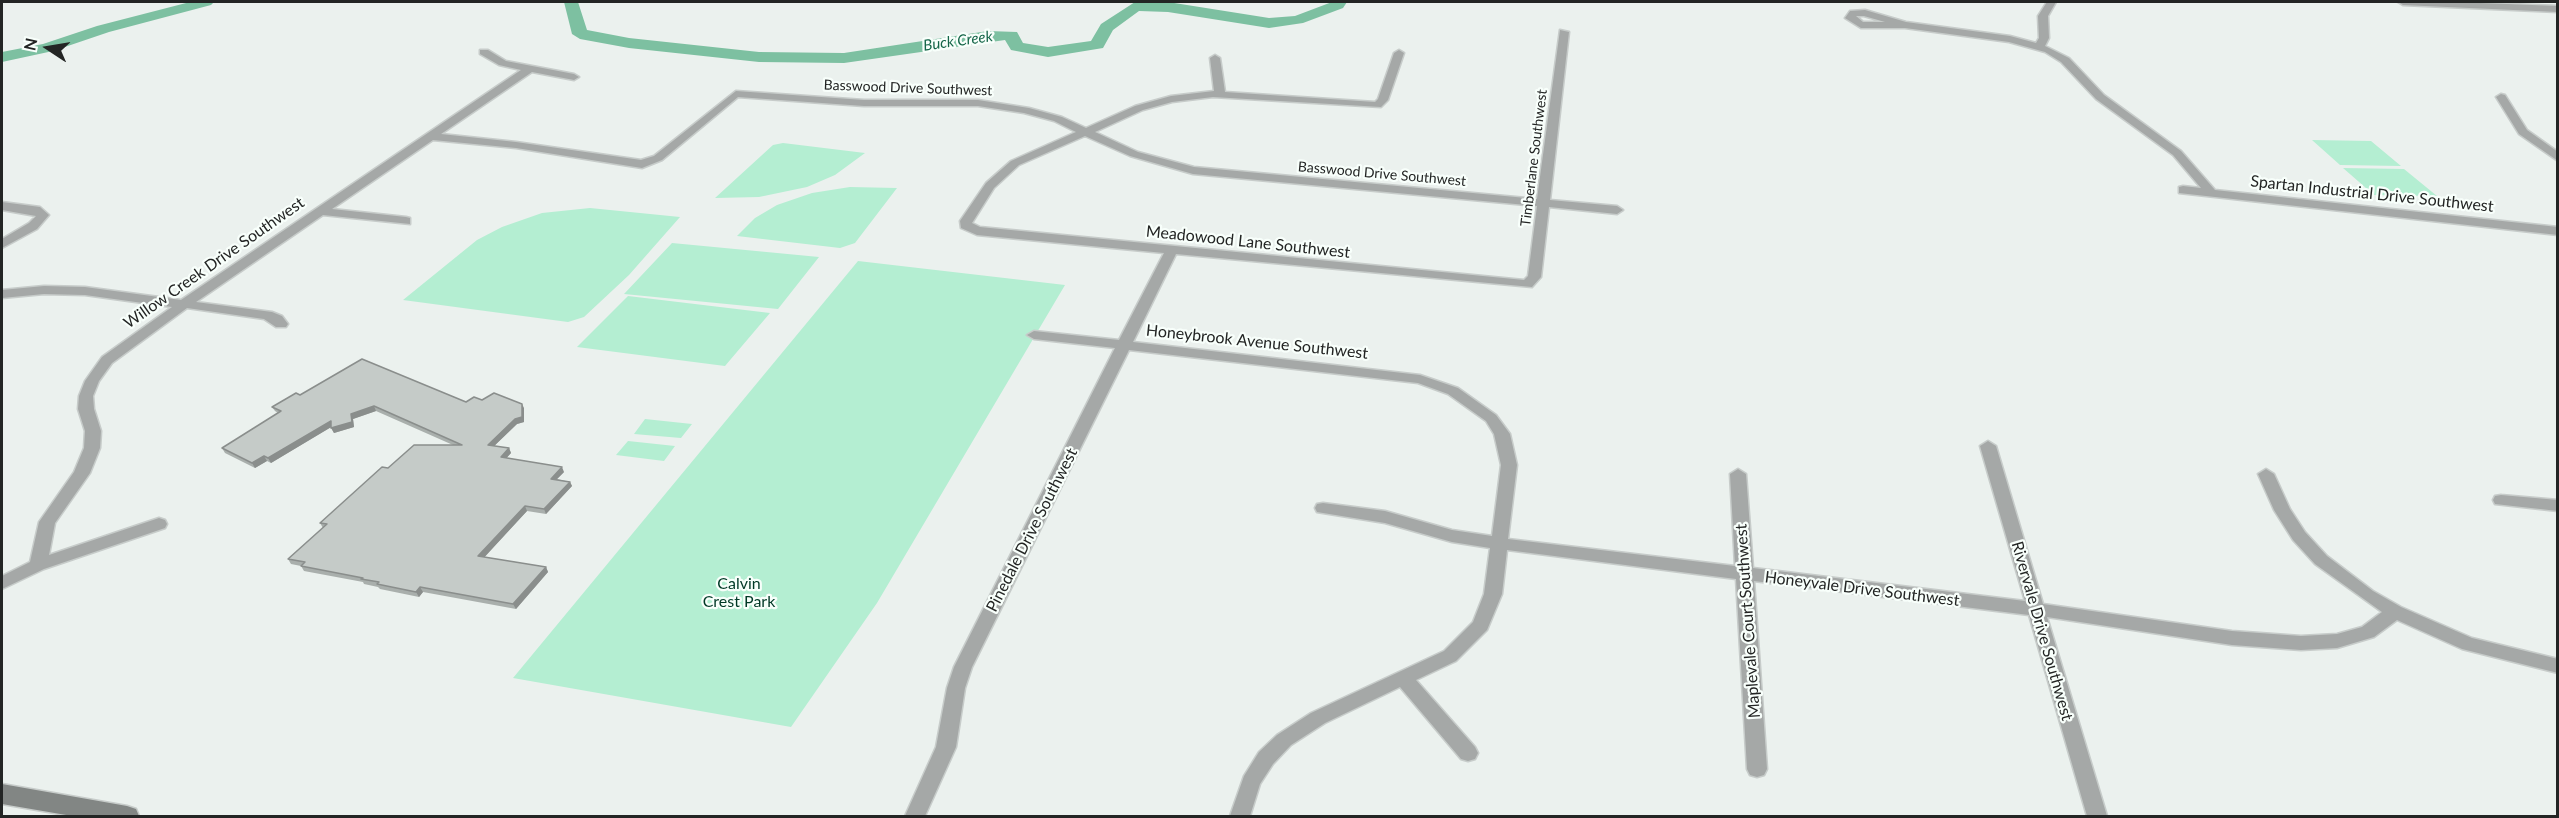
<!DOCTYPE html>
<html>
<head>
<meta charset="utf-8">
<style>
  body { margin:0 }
  #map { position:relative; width:2559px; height:818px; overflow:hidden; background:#ebf1ee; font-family:Lato,sans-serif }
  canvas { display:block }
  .frame { position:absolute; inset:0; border:3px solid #232524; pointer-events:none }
  .north { position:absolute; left:18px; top:18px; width:60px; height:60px; -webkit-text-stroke:4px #f8fffb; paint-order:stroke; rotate:282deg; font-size:16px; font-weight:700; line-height:24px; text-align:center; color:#232524 }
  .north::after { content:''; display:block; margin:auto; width:21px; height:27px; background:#232524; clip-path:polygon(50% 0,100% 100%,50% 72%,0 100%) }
</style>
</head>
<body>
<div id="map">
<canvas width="2559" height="818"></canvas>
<div class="frame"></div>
<div class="north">N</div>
</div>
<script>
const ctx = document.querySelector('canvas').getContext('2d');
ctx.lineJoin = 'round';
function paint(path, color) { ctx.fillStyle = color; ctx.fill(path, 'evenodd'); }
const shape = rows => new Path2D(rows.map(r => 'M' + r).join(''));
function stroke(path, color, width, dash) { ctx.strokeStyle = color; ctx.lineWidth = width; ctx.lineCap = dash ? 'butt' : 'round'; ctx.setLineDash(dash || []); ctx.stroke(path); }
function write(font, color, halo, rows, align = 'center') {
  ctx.font = font + ' Lato,sans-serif'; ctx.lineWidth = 4.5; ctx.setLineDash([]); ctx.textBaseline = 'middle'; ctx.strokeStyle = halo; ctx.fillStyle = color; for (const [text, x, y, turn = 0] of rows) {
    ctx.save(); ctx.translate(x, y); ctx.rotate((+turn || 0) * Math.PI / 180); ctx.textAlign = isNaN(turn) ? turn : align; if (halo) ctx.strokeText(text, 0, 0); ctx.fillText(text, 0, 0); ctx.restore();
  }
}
paint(shape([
  [2312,140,2371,141,2401,166,2340,165],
  [783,143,865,153,835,175,807,187,759,197,715,198,773,145],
  [2343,168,2404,169,2437,196,2374,195],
  [850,187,897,188,855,243,840,248,737,236,755,218,777,205,812,193],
  [590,208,680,217,629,275,584,317,568,322,403,300,477,240,502,227,542,213],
  [672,243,819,257,778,309,624,294],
  [858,261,1065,285,877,603,791,727,513,678],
  [628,296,770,313,725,366,577,347],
  [645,419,692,424,681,438,634,434],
  [628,441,675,446,664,461,616,455]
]), '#b4eed2');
paint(shape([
  [190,2,214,2,211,5,109,32,53,51,2,62,2,52,43,44,97,26,190,2],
  [564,2,578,2,587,30,629,38,759,52,844,53,988,31,1017,32,1023,43,1048,47,1091,41,1101,24,1135,2,1168,2,1269,18,1295,16,1332,2,1347,2,1343,8,1303,23,1269,28,1168,12,1139,11,1113,30,1103,48,1048,57,1011,50,1005,40,844,63,759,62,629,48,580,39,572,34,564,2]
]), '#7dc0a1');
const street = shape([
  [2047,2,2056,2,2048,16,2049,38,2045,46,2069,58,2104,95,2181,151,2215,190,2558,227,2558,235,2179,193,2179,187,2183,186,2201,188,2173,155,2096,99,2061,62,2045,52,2009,42,1905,28,1861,28,1845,18,1850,11,1865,10,1906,22,2010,36,2036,43,2039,38,2038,16,2047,2],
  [1856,16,1864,16,1885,22,1863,22,1856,16],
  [2398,2,2455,2,2558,6,2558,12,2403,5,2398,2],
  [1560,30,1569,32,1550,200,1617,206,1623,210,1617,214,1549,207,1541,277,1532,287,1176,254,1133,342,1420,375,1458,388,1496,415,1510,434,1517,465,1508,539,1735,566,1730,474,1738,469,1746,474,1753,568,2025,601,1980,446,1988,441,1996,446,2043,604,2232,631,2301,636,2337,634,2362,627,2382,612,2315,564,2293,540,2274,510,2258,474,2266,469,2274,474,2290,509,2305,532,2327,556,2373,591,2401,607,2472,638,2558,659,2558,673,2462,649,2397,620,2374,637,2337,648,2301,650,2232,645,2047,617,2107,816,2087,816,2029,615,1754,581,1767,769,1764,775,1757,777,1750,775,1747,769,1736,579,1507,550,1502,594,1487,630,1456,661,1416,680,1475,747,1478,753,1475,759,1468,761,1461,759,1400,687,1325,723,1291,745,1273,764,1260,784,1250,816,1230,816,1244,776,1259,752,1277,735,1311,713,1444,651,1473,622,1484,594,1490,548,1452,542,1385,523,1323,513,1317,512,1315,508,1317,504,1323,503,1385,511,1452,530,1492,536,1501,465,1494,434,1486,421,1448,394,1418,383,1129,350,972,667,965,688,956,747,925,816,905,816,936,747,947,688,954,667,1115,348,1034,339,1027,335,1034,331,1119,340,1164,253,977,235,961,228,960,221,986,183,1011,161,1076,132,1054,121,1024,113,978,106,864,106,738,97,662,160,642,168,516,148,433,140,332,209,406,217,410,218,410,224,323,215,196,302,272,312,282,316,288,324,286,327,276,327,264,319,187,308,112,363,99,381,93,396,94,409,101,431,100,448,90,473,55,523,49,555,159,518,165,520,167,524,165,528,44,569,2,589,2,576,30,562,39,522,74,472,84,448,85,431,78,409,79,396,85,381,102,357,172,307,85,295,44,294,2,298,2,290,44,286,85,287,181,300,521,70,499,65,480,54,480,50,488,50,506,61,574,74,579,77,574,80,532,72,441,134,516,142,641,160,654,156,736,91,864,100,978,100,1029,108,1062,117,1086,128,1135,106,1171,96,1214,91,1210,58,1215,55,1220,58,1225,92,1375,102,1378,99,1394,53,1399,50,1404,53,1388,100,1381,107,1213,97,1172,102,1143,110,1095,132,1138,152,1194,167,1537,199,1560,30],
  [1085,136,1130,156,1193,174,1537,206,1528,276,1524,280,980,227,972,223,994,188,1019,165,1085,136],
  [2501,94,2505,95,2527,130,2558,152,2558,161,2519,134,2496,97,2501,94],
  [2,202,40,207,49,215,37,229,2,248,2,239,29,223,36,216,2,210,2,202],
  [2501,495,2558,500,2558,511,2495,504,2493,500,2495,496,2501,495]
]);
const secondary = shape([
  [2,784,127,806,136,809,139,816,72,816,2,804,2,784]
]);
stroke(street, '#c7ccca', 3);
stroke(secondary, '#c7ccca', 3);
paint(street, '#a5a8a7');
paint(secondary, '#828684');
paint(shape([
  [300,395,466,402,482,400,524,408,524,422,517,424,494,446,509,448,511,453,506,458,564,472,557,479,570,482,572,486,546,514,527,511,484,557,546,567,548,572,516,609,423,592,419,597,380,589,378,587,364,584,363,582,304,571,301,566,291,564,288,559,323,528,320,523,388,468,453,445,376,411,353,419,354,427,334,433,331,427,271,463,267,461,255,468,225,453,222,448,278,413,275,411,272,407]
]), '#a9afac');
paint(shape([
  [522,404,524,408,524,422,517,424,490,450,488,445],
  [374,406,376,411,353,419,354,427,334,433,331,428,351,414],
  [331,421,333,426,271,463,268,458],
  [509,448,511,453,503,462,501,457],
  [264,456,267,461,255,468,252,463],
  [562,467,564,472,553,483,551,479],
  [570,482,572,486,546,514,544,509],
  [525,506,527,511,481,561,478,556],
  [546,567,548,572,516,609,513,604],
  [420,587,423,592,419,597,416,592]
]), '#8a8e8c');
const building = shape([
  [362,359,466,402,474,397,482,400,494,393,522,404,522,417,515,419,488,445,509,448,501,457,562,467,551,479,570,482,544,509,525,506,478,556,546,567,513,604,420,587,416,592,377,584,379,582,361,579,363,578,301,566,305,562,288,559,327,524,320,523,382,467,388,468,414,445,462,445,374,406,351,414,352,422,331,428,331,421,268,458,264,456,252,463,222,448,281,411,272,407,296,393,300,395,362,359]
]);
paint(building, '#c5cbc8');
stroke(building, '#8a8e8c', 1.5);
write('14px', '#232524', '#f8fffb', [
  ["Basswood Drive Southwest",908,88,2],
  ["Timberlane Southwest",1534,158,-83],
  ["Basswood Drive Southwest",1382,174,5]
]);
write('italic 15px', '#146548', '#f8fffb', [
  ["Buck Creek",958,41,-8]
]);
write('16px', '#232524', '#f8fffb', [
  ["Spartan Industrial Drive Southwest",2372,194,6],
  ["Meadowood Lane Southwest",1248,242,6],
  ["Willow Creek Drive Southwest",214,263,-35],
  ["Honeybrook Avenue Southwest",1257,342,6],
  ["Pinedale Drive Southwest",1032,530,-63],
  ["Honeyvale Drive Southwest",1862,589,7],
  ["Maplevale Court Southwest",1748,621,-94],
  ["Rivervale Drive Southwest",2042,631,74]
]);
write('16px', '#003926', '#f8fffb', [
  ["Calvin",739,584],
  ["Crest Park",739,602]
]);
</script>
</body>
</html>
